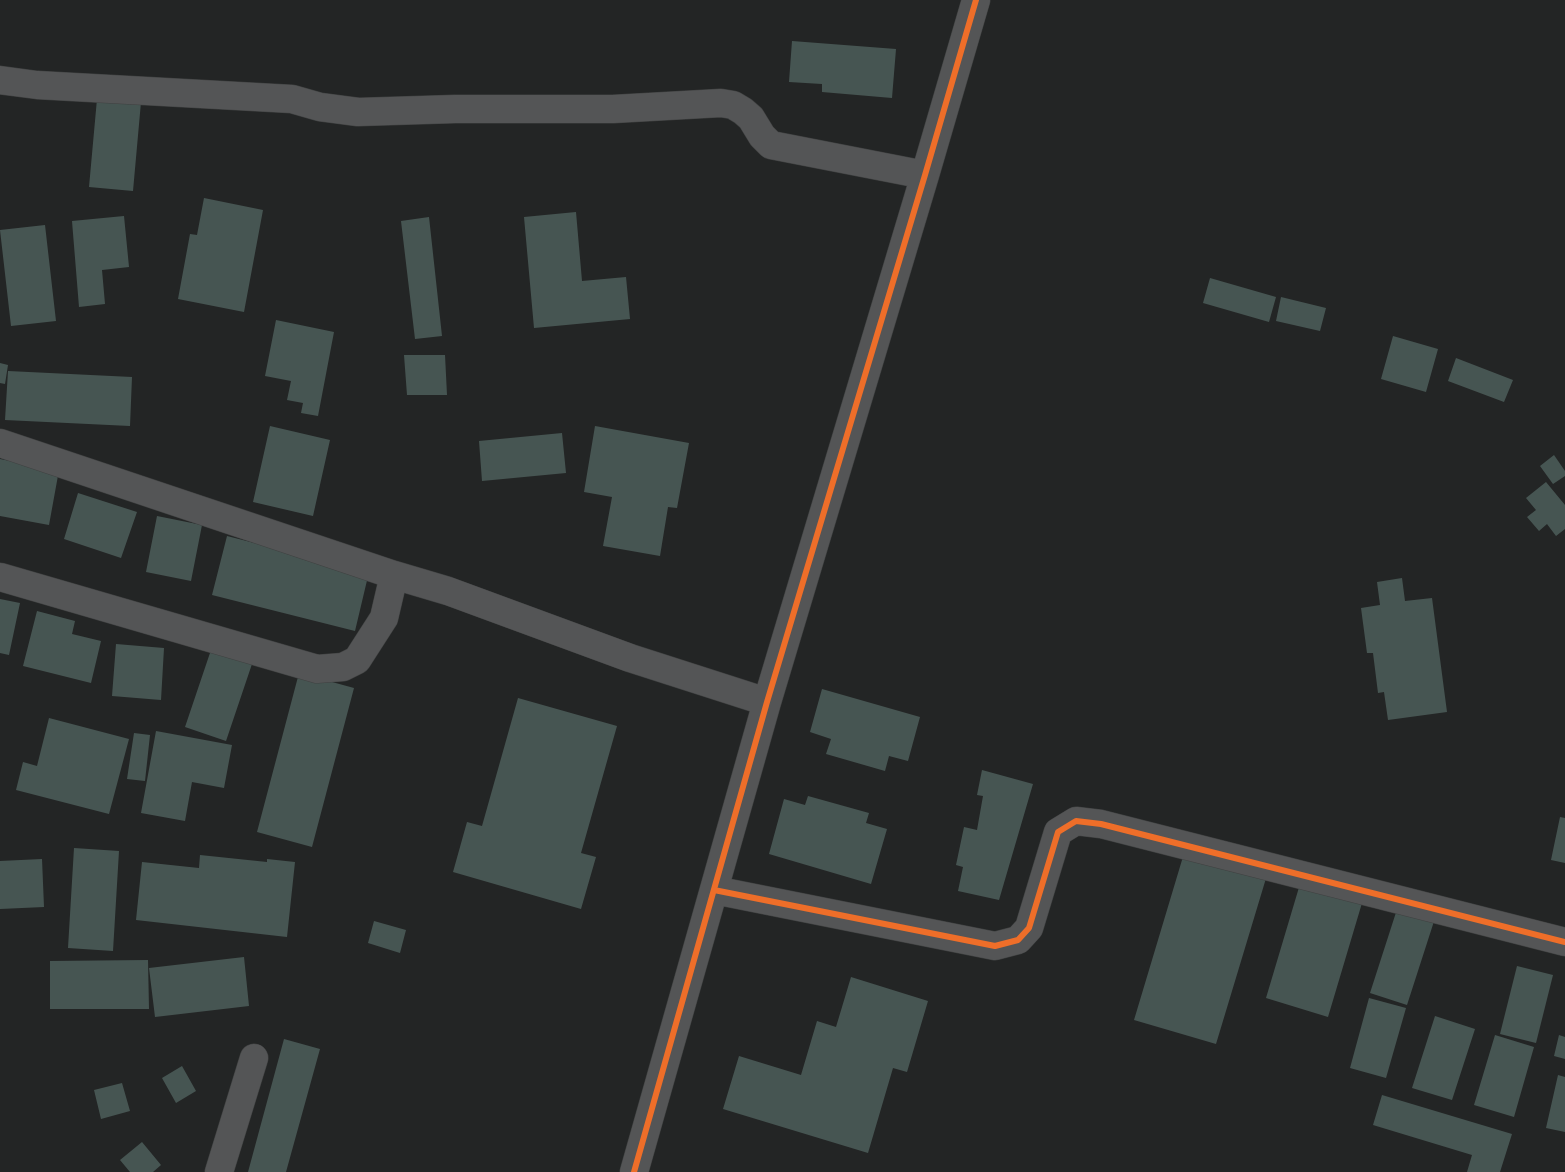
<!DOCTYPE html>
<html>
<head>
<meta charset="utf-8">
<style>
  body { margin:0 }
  canvas { display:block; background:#232525 }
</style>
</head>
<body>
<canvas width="1565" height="1172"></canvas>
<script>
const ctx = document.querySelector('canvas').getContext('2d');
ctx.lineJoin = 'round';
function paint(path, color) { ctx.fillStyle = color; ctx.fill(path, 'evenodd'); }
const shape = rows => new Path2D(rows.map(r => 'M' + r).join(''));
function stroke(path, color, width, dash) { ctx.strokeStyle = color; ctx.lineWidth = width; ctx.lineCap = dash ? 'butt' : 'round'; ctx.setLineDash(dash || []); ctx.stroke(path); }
paint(shape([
  [792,41,896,49,892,98,822,92,822,84,789,82],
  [97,99,141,102,133,191,89,187],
  [204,198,263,210,244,312,178,299,190,234,197,235],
  [576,212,582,281,626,277,630,319,534,328,524,217],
  [124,216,129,267,102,270,105,304,79,307,72,221],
  [429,217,442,336,415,339,401,221],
  [45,225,56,321,11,326,0,230],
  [1210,278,1276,297,1269,322,1203,303],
  [1281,297,1326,308,1320,331,1276,321],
  [276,320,334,332,318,416,301,413,303,403,287,400,291,381,265,376],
  [1393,336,1438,349,1426,392,1381,379],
  [404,355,445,355,447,395,407,395],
  [1456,358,1513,380,1504,402,1448,381],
  [0,363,8,365,5,384,0,383],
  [8,371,132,377,130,426,5,420],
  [270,426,330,440,313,516,253,502],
  [595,426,689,443,677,508,668,507,660,556,603,546,612,497,584,492],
  [562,433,566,473,482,481,479,441],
  [1554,455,1565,471,1565,476,1553,484,1540,466],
  [0,459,59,470,49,525,0,516],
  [1546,482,1565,505,1565,529,1556,536,1547,524,1539,531,1527,517,1536,510,1526,498],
  [78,493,137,512,121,558,64,539],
  [157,516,202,525,191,581,146,572],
  [227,536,369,572,355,631,212,595],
  [1402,578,1405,601,1432,598,1447,712,1388,720,1384,692,1378,693,1373,653,1367,653,1361,608,1380,605,1377,582],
  [0,599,20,603,9,655,0,653],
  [37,611,75,621,72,634,101,641,91,683,23,666],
  [116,644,164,648,161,700,112,696],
  [212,647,253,661,226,741,185,727],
  [299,673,354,688,312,847,257,832],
  [822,689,920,717,908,761,889,756,885,771,826,754,831,739,810,732],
  [518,698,617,726,581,853,596,857,581,909,453,872,467,822,482,826],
  [49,718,129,739,109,814,16,790,23,762,37,766],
  [156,731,232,745,224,788,192,782,185,821,141,813],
  [134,733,150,735,145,781,127,779],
  [982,770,1033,784,999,900,958,891,963,867,956,865,964,827,977,830,983,796,977,795],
  [808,796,869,813,866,823,887,829,871,884,769,854,784,799,805,805],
  [1560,817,1565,818,1565,863,1551,860],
  [74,848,119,851,113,951,68,948],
  [1185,850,1267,875,1216,1044,1134,1020],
  [200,855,267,862,267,859,295,862,287,937,136,920,142,862,199,868],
  [42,859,44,907,0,909,0,861],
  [1300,884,1362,903,1328,1017,1266,998],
  [1400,900,1437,912,1407,1005,1370,993],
  [374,921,406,930,400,953,368,943],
  [244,957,249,1006,155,1017,149,968],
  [148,960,149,1009,50,1009,50,961],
  [1517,966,1553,975,1536,1043,1500,1034],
  [851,977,928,1001,907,1072,893,1068,868,1153,723,1109,739,1056,801,1075,817,1021,836,1027],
  [1369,998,1406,1008,1386,1078,1350,1068],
  [1435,1016,1475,1029,1452,1100,1412,1088],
  [1495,1035,1534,1047,1514,1117,1474,1105],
  [1559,1035,1565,1037,1565,1059,1554,1056],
  [284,1039,320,1049,286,1172,248,1172],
  [182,1066,196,1091,176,1103,162,1078],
  [1558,1075,1565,1077,1565,1132,1546,1128],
  [122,1083,130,1111,101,1119,94,1090],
  [1382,1095,1512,1134,1500,1172,1467,1172,1472,1155,1373,1125],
  [142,1142,161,1165,153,1172,130,1172,120,1160]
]), '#465552');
const street = shape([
  [0,80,37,85,292,99,320,107,358,112,455,109,613,109,721,103,733,105,743,111,751,118,762,136,771,145,925,175],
  [0,443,394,575],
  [0,577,317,669,343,667,357,660,384,618,394,575,448,591,630,658,767,702],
  [714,890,995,946,1018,940,1029,928,1058,832,1076,821,1101,824,1565,942],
  [219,1172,254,1058],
  [634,1172,767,702,925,175,976,0]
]);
stroke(street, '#404242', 29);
stroke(street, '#545556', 28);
stroke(shape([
  [714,890,995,946,1018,940,1029,928,1058,832,1076,821,1101,824,1565,942],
  [634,1172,767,702,925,175,976,0]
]), '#ee6e29', 6);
</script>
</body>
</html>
